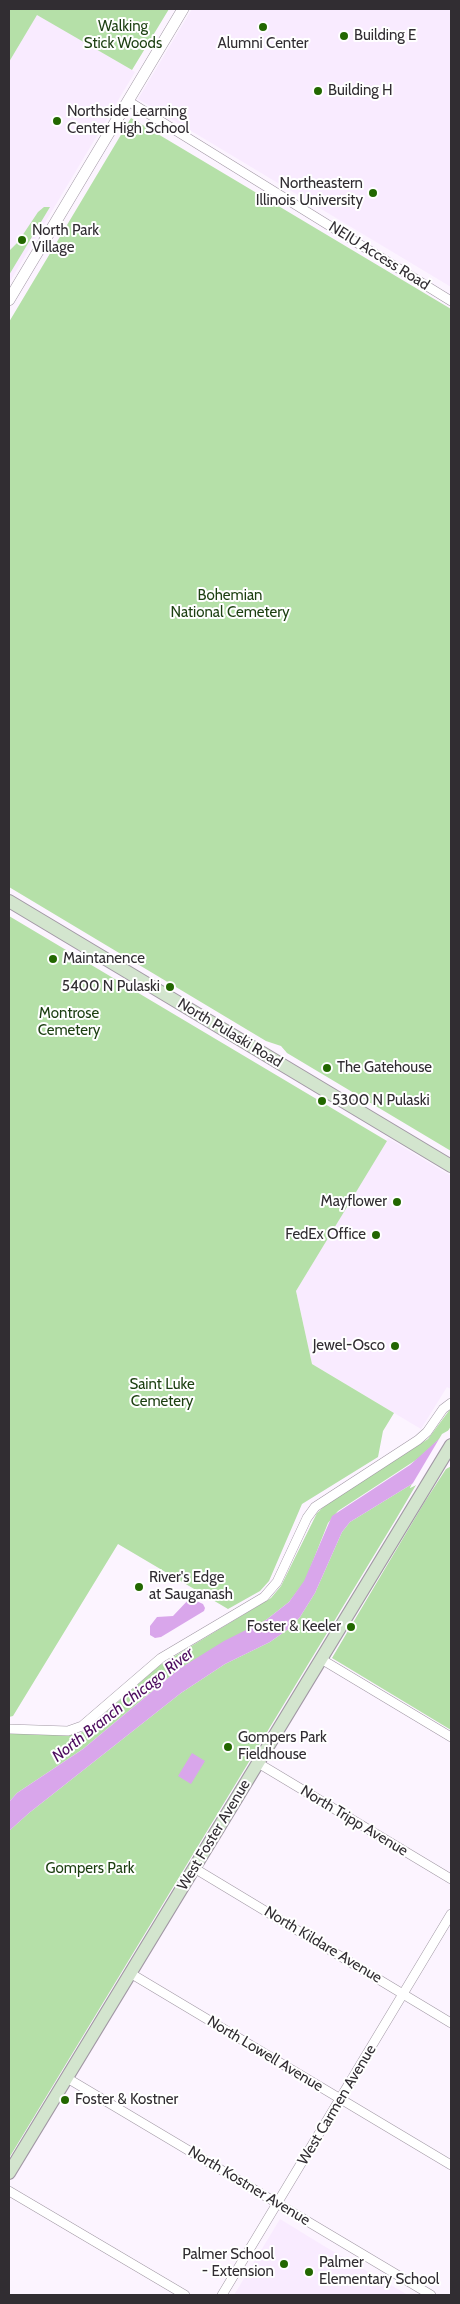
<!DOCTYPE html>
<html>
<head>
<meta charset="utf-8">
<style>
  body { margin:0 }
  #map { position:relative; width:460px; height:2304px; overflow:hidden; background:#fcf4ff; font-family:Cabin,sans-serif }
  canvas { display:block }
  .frame { position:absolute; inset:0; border:10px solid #312d32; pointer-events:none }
</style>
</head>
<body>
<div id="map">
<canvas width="460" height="2304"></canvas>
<div class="frame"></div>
</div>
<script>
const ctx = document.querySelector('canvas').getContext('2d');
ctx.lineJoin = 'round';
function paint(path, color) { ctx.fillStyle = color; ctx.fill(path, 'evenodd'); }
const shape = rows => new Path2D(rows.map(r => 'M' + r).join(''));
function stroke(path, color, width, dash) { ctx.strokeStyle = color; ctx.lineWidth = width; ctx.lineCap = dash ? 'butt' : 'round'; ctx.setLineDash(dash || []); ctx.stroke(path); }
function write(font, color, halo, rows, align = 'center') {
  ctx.font = font + ' Cabin,sans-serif'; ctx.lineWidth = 4; ctx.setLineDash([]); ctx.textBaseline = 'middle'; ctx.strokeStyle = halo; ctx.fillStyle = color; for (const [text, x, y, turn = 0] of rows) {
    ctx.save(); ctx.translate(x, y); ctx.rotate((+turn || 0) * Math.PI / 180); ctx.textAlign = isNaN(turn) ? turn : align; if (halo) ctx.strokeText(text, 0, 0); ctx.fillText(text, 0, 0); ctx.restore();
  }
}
paint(shape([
  [192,9,451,9,451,287,138,99],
  [37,14,135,72,9,283,9,62],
  [388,1138,451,1176,451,1389,447,1387,421,1429,312,1364,296,1291],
  [280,2219,324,2246,408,2295,234,2295]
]), '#f9ebff');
paint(shape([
  [9,9,169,9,132,70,37,15,9,62],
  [131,118,451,309,451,1151,287,1053,281,1046,266,1041,9,887,9,322],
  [44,207,50,207,9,275,9,251,18,242,38,212],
  [9,916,387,1141,296,1291,312,1364,394,1413,383,1431,378,1457,302,1504,269,1581,260,1591,228,1609,118,1544,13,1716,9,1717],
  [451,1408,451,1426,448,1431,419,1458,338,1511,328,1523,305,1581,289,1602,266,1620,179,1669,83,1749,17,1793,9,1802,9,1734,79,1734,88,1728,160,1665,271,1598,281,1586,317,1513,327,1504,428,1439],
  [451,1466,451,1730,332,1658,424,1503,446,1469],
  [412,1484,410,1488,416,1485,396,1519,9,2158,9,1831,29,1813,181,1693,225,1664,270,1642,287,1630,300,1617,315,1593,342,1532,350,1522]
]), '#b5e0a8');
paint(shape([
  [440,1438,451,1464,412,1484,350,1522,342,1532,315,1593,300,1617,287,1630,270,1642,225,1664,181,1693,29,1813,9,1831,9,1802,17,1793,83,1749,179,1669,224,1641,266,1620,289,1602,304,1581,332,1516,410,1465],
  [190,1598,203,1604,205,1608,204,1611,161,1637,155,1638,150,1635,150,1626,157,1617,173,1616],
  [192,1753,205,1761,191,1784,178,1776]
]), '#d9a6eb');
paint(shape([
  [451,1429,451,1466,410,1488,442,1434]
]), '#fcf4ff');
const minor = shape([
  [128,101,451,301],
  [321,1659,451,1737],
  [9,1729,68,1731,82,1726,161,1658,264,1597,277,1582,307,1518,315,1507,418,1440,427,1432,443,1409,451,1403],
  [258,1763,451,1879],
  [194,1868,451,2023],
  [130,1973,451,2165],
  [67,2078,431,2295],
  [9,2191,185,2295],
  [222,2295,451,1914]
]);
const tertiary = shape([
  [9,300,183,9]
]);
const secondary = shape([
  [9,901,451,1166],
  [9,2173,451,1445]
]);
stroke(minor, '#a198a4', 10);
stroke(tertiary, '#a198a4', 12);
stroke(secondary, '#a198a4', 14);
stroke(minor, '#fff', 9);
stroke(tertiary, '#fff', 11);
stroke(secondary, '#d3e5ce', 12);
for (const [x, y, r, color] of [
  [263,27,5,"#226700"],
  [344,36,5,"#226700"],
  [318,91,5,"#226700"],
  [57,121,5,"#226700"],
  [373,193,5,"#226700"],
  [22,240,5,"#226700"],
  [53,959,5,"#226700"],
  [170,987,5,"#226700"],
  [327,1068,5,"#226700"],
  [322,1101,5,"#226700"],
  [397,1202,5,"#226700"],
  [376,1235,5,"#226700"],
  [395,1346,5,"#226700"],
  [139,1587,5,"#226700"],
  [351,1627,5,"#226700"],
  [228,1747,5,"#226700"],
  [65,2100,5,"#226700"],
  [284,2264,5,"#226700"],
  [309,2272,5,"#226700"]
]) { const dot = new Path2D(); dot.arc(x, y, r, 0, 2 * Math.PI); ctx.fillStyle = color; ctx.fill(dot); stroke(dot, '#fff', 2); }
write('15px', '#1c3f11', '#fff', [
  ["Walking",123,27],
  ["Stick Woods",123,44],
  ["Bohemian",230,596],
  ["National Cemetery",230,613],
  ["Montrose",69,1014],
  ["Cemetery",69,1031],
  ["Saint Luke",162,1385],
  ["Cemetery",162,1402],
  ["Gompers Park",90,1869]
]);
write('15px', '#312d32', '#fff', [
  ["Building E",354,36],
  ["Alumni Center",263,44,"center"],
  ["Building H",328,91],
  ["Northside Learning",67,112],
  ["Center High School",67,129],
  ["Northeastern",363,184,"right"],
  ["Illinois University",363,201,"right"],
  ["North Park",32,231],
  ["Village",32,248],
  ["Maintanence",63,959],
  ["5400 N Pulaski",160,987,"right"],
  ["The Gatehouse",337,1068],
  ["5300 N Pulaski",332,1101],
  ["Mayflower",387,1202,"right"],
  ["FedEx Office",366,1235,"right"],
  ["Jewel-Osco",385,1346,"right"],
  ["River's Edge",149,1578],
  ["at Sauganash",149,1595],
  ["Foster & Keeler",341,1627,"right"],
  ["Gompers Park",238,1738],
  ["Fieldhouse",238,1755],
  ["Foster & Kostner",75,2100],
  ["Palmer School",274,2255,"right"],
  ["- Extension",274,2272,"right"],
  ["Palmer",319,2263],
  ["Elementary School",319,2280]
], 'left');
write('15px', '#312d32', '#fff', [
  ["NEIU Access Road",379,256,32],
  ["North Pulaski Road",230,1033,31],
  ["North Tripp Avenue",354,1821,31],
  ["West Foster Avenue",214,1835,-59],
  ["North Kildare Avenue",323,1945,31],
  ["North Lowell Avenue",265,2054,31],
  ["West Carmen Avenue",337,2105,-59],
  ["North Kostner Avenue",249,2186,31]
]);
write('italic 16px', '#4d0c5e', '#fff', [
  ["North Branch Chicago River",123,1705,-38]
]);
</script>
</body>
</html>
